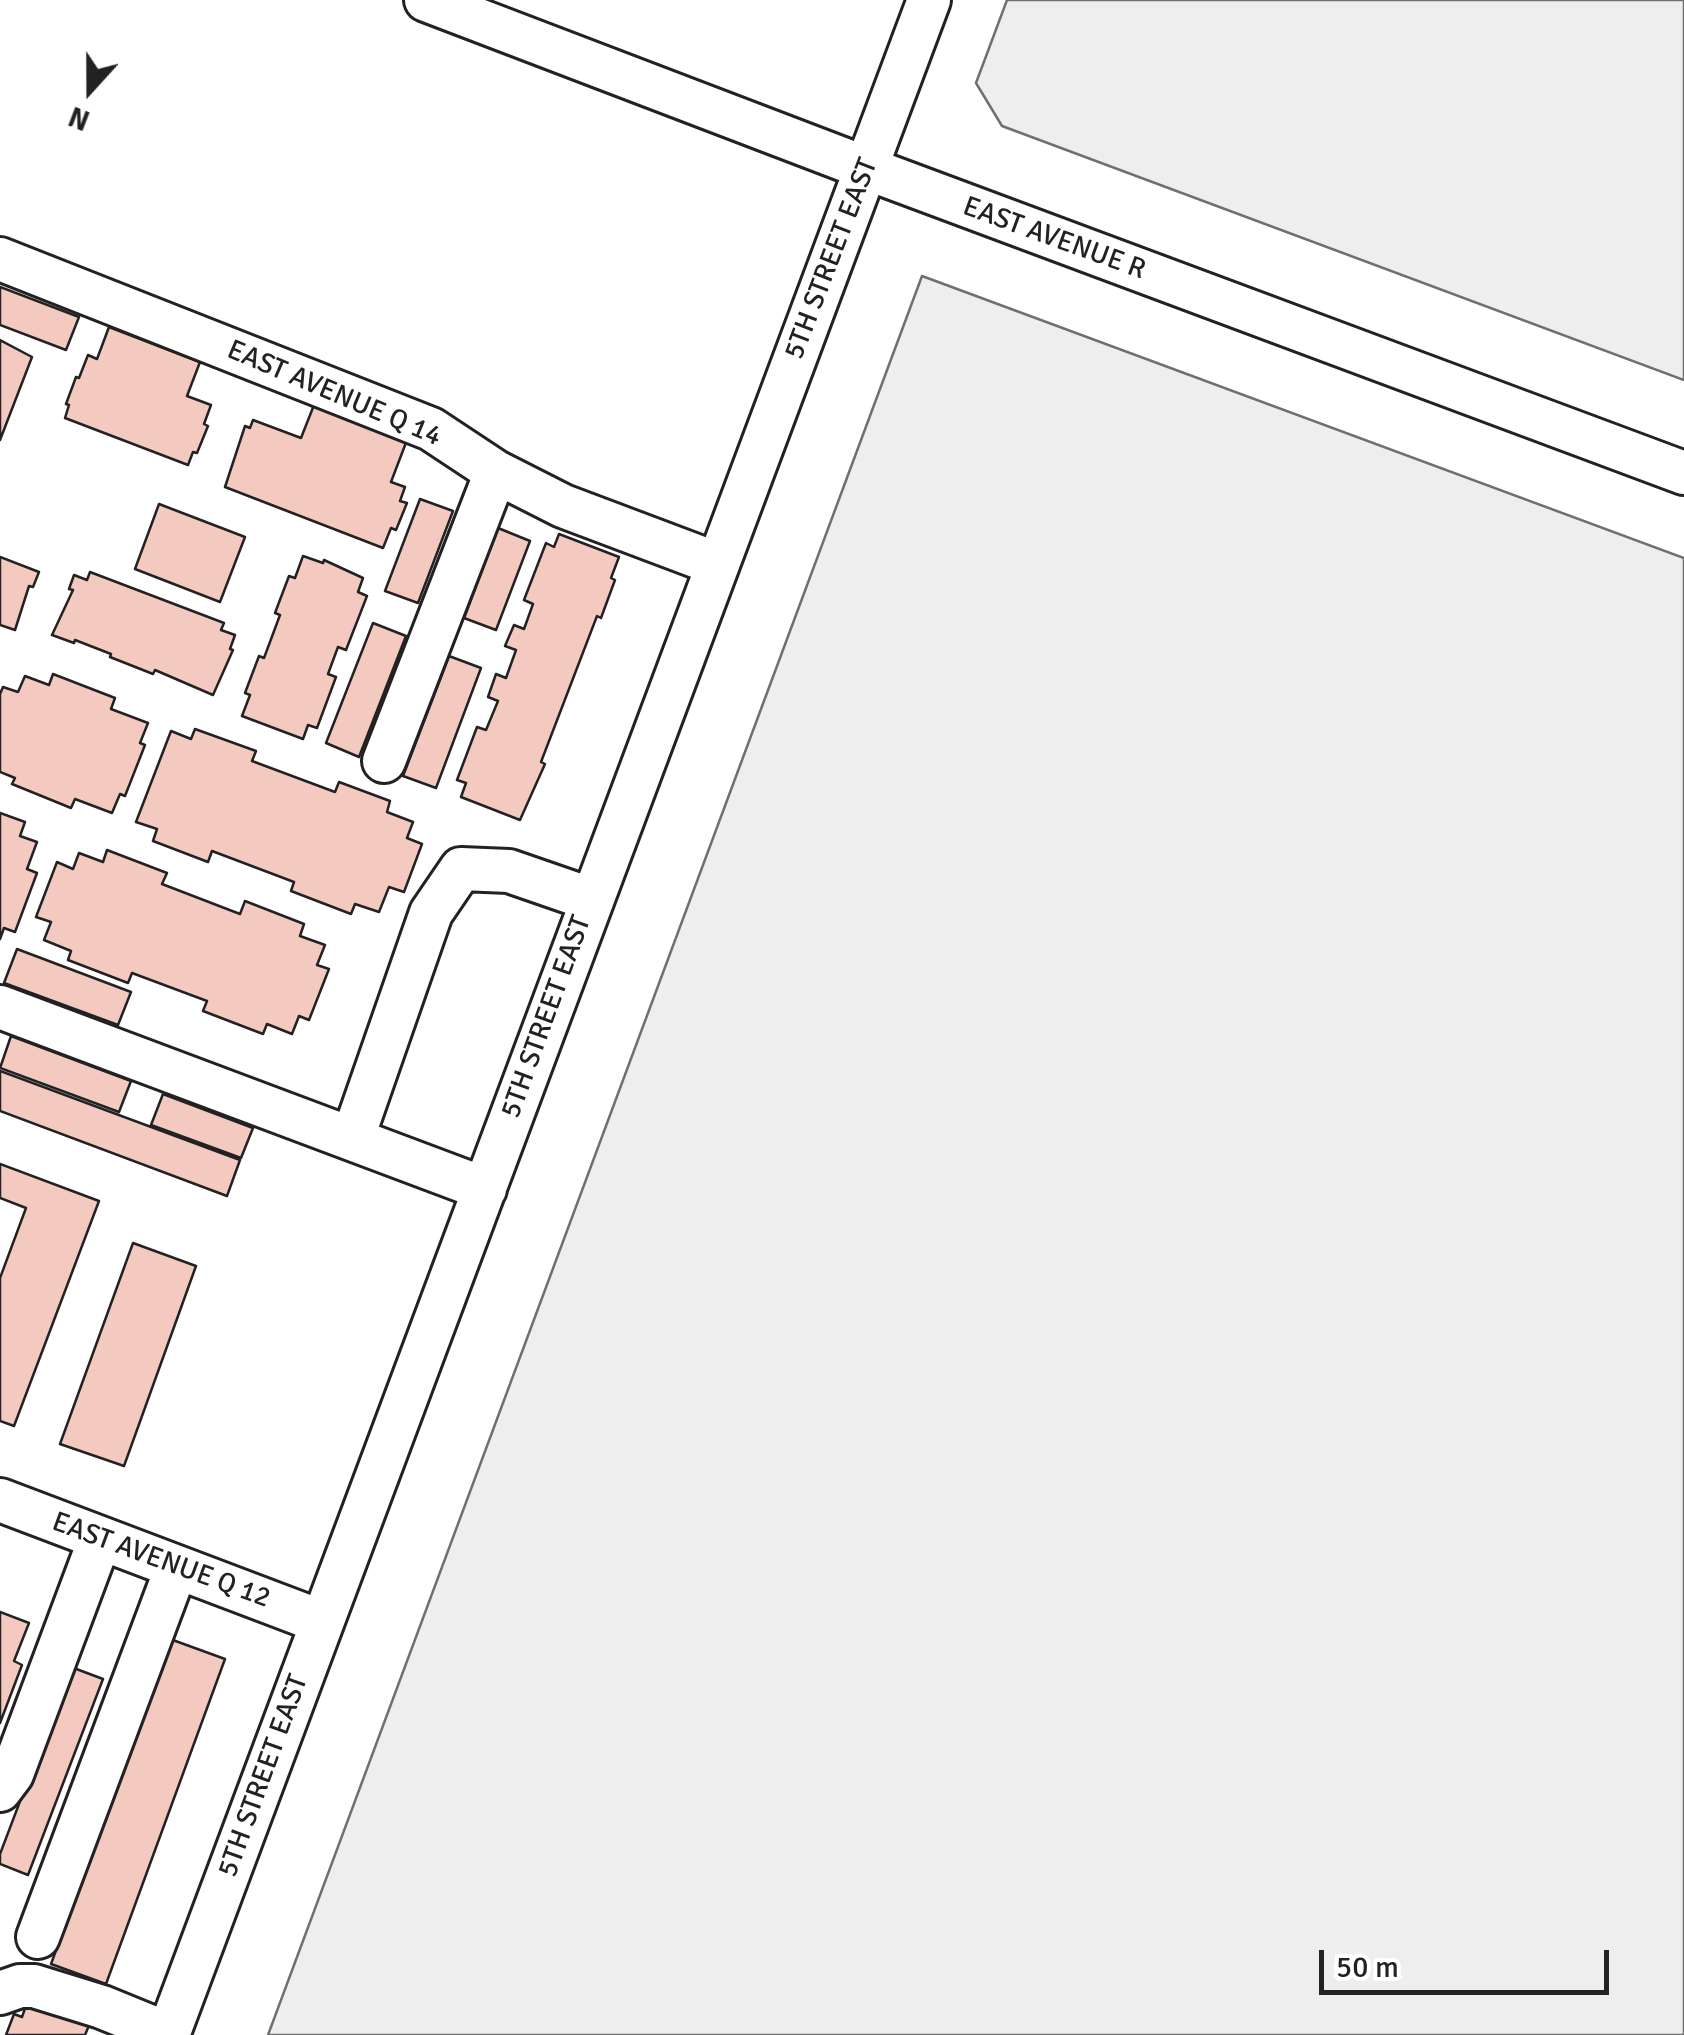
<!DOCTYPE html>
<html>
<head>
<meta charset="utf-8">
<style>
  body { margin:0 }
  #map { position:relative; width:1684px; height:2035px; overflow:hidden; background:#fff; font-family:Signika,sans-serif }
  canvas { display:block }
  .north { position:absolute; left:40px; top:40px; width:100px; height:100px; -webkit-text-stroke:8px #fff; paint-order:stroke; rotate:201deg; font-size:28px; font-weight:700; line-height:40px; text-align:center; color:#222 }
  .north::after { content:''; display:block; margin:auto; width:35px; height:45px; background:#222; clip-path:polygon(50% 0,100% 100%,50% 72%,0 100%) }
  .scale { position:absolute; left:1319px; top:1950px; width:290px; height:45px; box-sizing:border-box; border:5px solid #222; border-top:0; padding-left:12px; font-size:30px; line-height:35px; white-space:nowrap; color:#222; -webkit-text-stroke:8px #fff; paint-order:stroke }
</style>
</head>
<body>
<div id="map">
<canvas width="1684" height="2035"></canvas>
<div class="north">N</div>
<div class="scale">50 m</div>
</div>
<script>
const ctx = document.querySelector('canvas').getContext('2d');
ctx.lineJoin = 'round';
function paint(path, color) { ctx.fillStyle = color; ctx.fill(path, 'evenodd'); }
const shape = rows => new Path2D(rows.map(r => 'M' + r).join(''));
function stroke(path, color, width, dash) { ctx.strokeStyle = color; ctx.lineWidth = width; ctx.lineCap = dash ? 'butt' : 'round'; ctx.setLineDash(dash || []); ctx.stroke(path); }
function write(font, color, halo, rows, align = 'center') {
  ctx.font = font + ' Signika,sans-serif'; ctx.lineWidth = 8; ctx.setLineDash([]); ctx.textBaseline = 'middle'; ctx.strokeStyle = halo; ctx.fillStyle = color; for (const [text, x, y, turn = 0] of rows) {
    ctx.save(); ctx.translate(x, y); ctx.rotate((+turn || 0) * Math.PI / 180); ctx.textAlign = isNaN(turn) ? turn : align; if (halo) ctx.strokeText(text, 0, 0); ctx.fillText(text, 0, 0); ctx.restore();
  }
}
const green = shape([
  [1007,0,1684,0,1684,380,1002,126,976,83,1007,0],
  [922,276,1684,558,1684,2035,268,2035,922,276]
]);
paint(green, '#eee');
stroke(green, '#6f6f6f', 2.5);
const building = shape([
  [0,287,79,317,66,350,0,325,0,287],
  [109,327,200,362,187,396,211,405,204,424,208,426,197,453,193,452,188,465,65,418,69,405,66,404,76,377,79,378,88,355,97,359,109,327],
  [0,340,32,357,0,440,0,340],
  [314,405,407,440,391,482,405,487,400,501,407,503,396,530,391,528,383,548,225,487,245,426,250,428,253,420,301,438,314,405],
  [420,499,453,511,418,603,385,591,420,499],
  [159,504,245,537,220,602,135,569,159,504],
  [498,528,530,541,496,630,464,618,498,528],
  [559,534,619,557,611,578,615,580,601,618,597,616,541,762,545,764,520,820,461,797,466,783,457,780,477,727,486,730,498,701,488,697,496,674,506,678,516,650,505,646,514,625,524,629,533,604,524,600,546,543,554,547,559,534],
  [303,556,323,563,324,560,363,578,358,592,367,596,346,650,338,647,328,674,336,677,317,728,308,725,303,739,242,716,250,695,245,693,259,656,264,658,280,615,275,613,289,576,295,578,303,556],
  [0,557,39,572,33,587,29,586,15,630,0,625,0,557],
  [90,572,224,623,221,630,235,635,230,649,233,650,213,695,155,670,153,674,110,657,111,654,75,640,74,643,52,635,73,590,69,589,74,575,87,580,90,572],
  [373,623,406,636,359,757,326,743,373,623],
  [449,656,481,668,436,788,403,776,449,656],
  [53,674,115,698,111,709,148,723,140,743,145,745,125,796,120,794,112,813,75,799,71,808,12,784,15,778,0,772,0,694,3,687,18,692,25,676,49,685,53,674],
  [195,729,256,751,252,761,335,792,339,782,390,801,387,812,413,822,407,838,422,844,404,892,389,887,379,912,355,904,351,914,291,891,294,882,212,851,208,862,153,841,157,829,136,822,171,731,191,739,195,729],
  [0,813,25,822,20,836,37,842,27,869,37,873,15,932,4,928,0,939,0,813],
  [107,850,167,873,162,884,240,914,245,901,304,924,300,936,325,945,317,965,329,969,309,1020,299,1016,292,1034,267,1024,263,1034,203,1011,207,1001,132,973,128,983,68,960,71,951,44,940,51,922,36,917,57,862,73,869,79,853,103,862,107,850],
  [17,949,131,992,118,1025,4,983,17,949],
  [11,1036,131,1081,119,1112,0,1068,11,1036],
  [0,1071,240,1160,227,1196,0,1111,0,1071],
  [163,1094,253,1128,241,1158,151,1125,163,1094],
  [0,1164,99,1201,14,1426,0,1421,0,1278,26,1208,0,1198,0,1164],
  [133,1243,196,1266,124,1466,60,1444,133,1243],
  [0,1612,29,1623,14,1661,22,1665,0,1723,0,1612],
  [170,1639,225,1659,106,1984,51,1964,170,1639],
  [71,1667,103,1679,28,1875,0,1864,0,1854,71,1667],
  [28,2000,90,2023,85,2035,6,2035,14,2014,22,2017,28,2000]
]);
paint(building, '#f3c9c0');
stroke(building, '#222', 2.5);
const minor = shape([
  [426,0,866,168,1684,473],
  [0,259,431,429,496,472,563,506,717,564],
  [384,761,496,472],
  [0,1007,485,1189],
  [353,1137,431,913,461,869,509,871,590,899],
  [0,1500,322,1622],
  [0,1790,12,1774,100,1539],
  [38,1937,176,1569],
  [0,1993,20,1986,34,1986,102,2007,168,2034],
  [168,2035,929,0]
]);
stroke(minor, '#222', 48);
stroke(minor, '#fff', 42);
write('28px', '#222', '#fff', [
  ["EAST AVENUE R",1054,239,20],
  ["5TH STREET EAST",832,259,-69],
  ["EAST AVENUE Q 14",334,394,23],
  ["5TH STREET EAST",547,1017,-70],
  ["EAST AVENUE Q 12",161,1561,20],
  ["5TH STREET EAST",264,1776,-70]
]);
</script>
</body>
</html>
